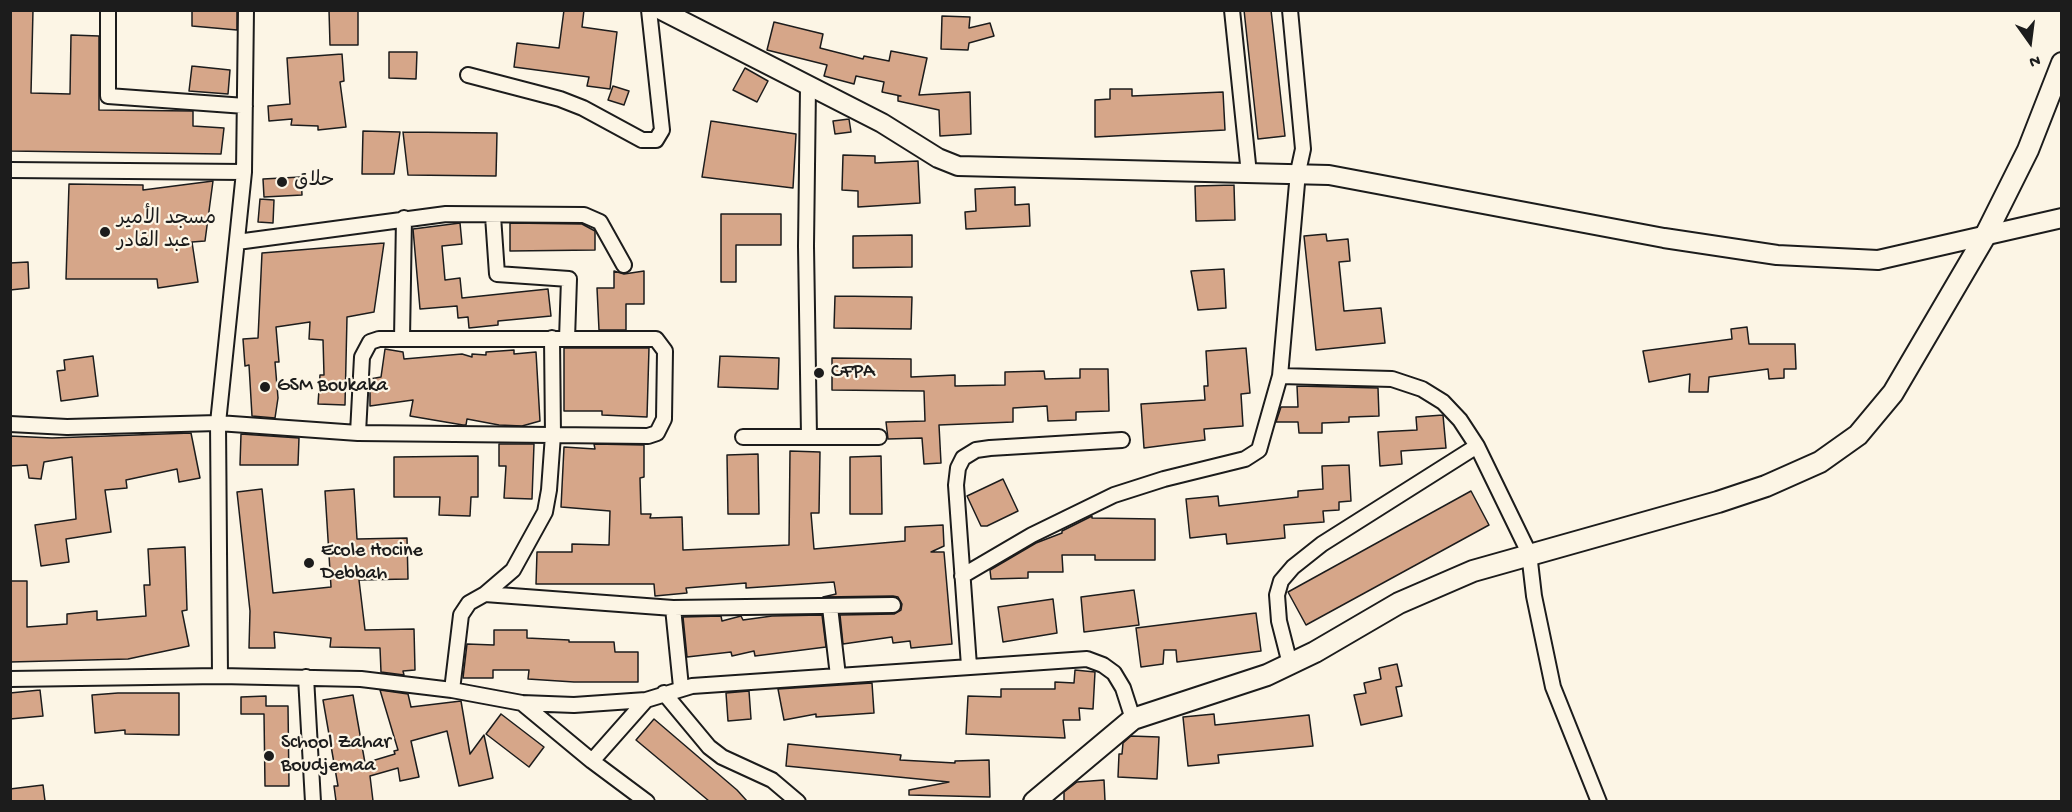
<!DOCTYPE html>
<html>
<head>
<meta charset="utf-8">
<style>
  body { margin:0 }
  #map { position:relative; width:2072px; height:812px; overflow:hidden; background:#fcf5e5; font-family:"Gochi Hand",sans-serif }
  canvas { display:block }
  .frame { position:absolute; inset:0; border:12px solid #1c1c1c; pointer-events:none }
  .north { position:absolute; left:2000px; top:12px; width:60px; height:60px; -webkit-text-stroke:4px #fcf5e5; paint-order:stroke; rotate:166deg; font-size:16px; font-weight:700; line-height:24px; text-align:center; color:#1c1c1c }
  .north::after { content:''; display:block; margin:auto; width:21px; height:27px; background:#1c1c1c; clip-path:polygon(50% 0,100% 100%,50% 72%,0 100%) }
</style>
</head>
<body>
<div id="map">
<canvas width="2072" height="812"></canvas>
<div class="frame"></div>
<div class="north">N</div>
</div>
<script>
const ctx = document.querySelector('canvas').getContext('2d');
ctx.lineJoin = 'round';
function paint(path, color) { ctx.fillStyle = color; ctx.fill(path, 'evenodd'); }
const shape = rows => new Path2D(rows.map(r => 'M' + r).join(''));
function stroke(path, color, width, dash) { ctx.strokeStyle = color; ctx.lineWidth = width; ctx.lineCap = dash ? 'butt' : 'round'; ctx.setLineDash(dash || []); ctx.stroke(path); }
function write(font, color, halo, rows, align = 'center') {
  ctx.font = font + ' "Gochi Hand","Playpen Sans Arabic",sans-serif'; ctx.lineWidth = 4.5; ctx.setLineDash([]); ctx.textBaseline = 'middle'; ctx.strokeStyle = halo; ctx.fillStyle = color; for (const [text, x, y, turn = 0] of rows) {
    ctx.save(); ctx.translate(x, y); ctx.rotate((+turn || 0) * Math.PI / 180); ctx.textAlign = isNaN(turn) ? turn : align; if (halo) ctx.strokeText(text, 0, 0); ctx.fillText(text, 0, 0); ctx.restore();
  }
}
const building = shape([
  [10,10,33,10,31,93,70,94,71,35,99,36,99,110,193,111,193,126,224,128,221,154,10,151,10,10],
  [192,10,237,10,237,30,192,26,192,10],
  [329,10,358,10,358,45,330,45,329,10],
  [564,10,584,10,582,27,617,32,610,89,587,86,589,77,514,67,517,43,559,48,564,10],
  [1244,10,1271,10,1285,136,1258,139,1244,10],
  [942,16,970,17,969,28,990,23,994,36,969,43,968,50,941,49,942,16],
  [774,22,823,34,820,48,863,59,864,56,889,61,891,51,927,58,919,95,970,92,971,134,940,136,939,110,898,101,898,96,901,96,882,92,884,82,856,76,854,84,824,76,827,65,767,50,774,22],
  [389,52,417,52,416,79,389,78,389,52],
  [342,54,344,81,340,82,346,127,318,130,318,126,291,125,292,119,269,121,268,106,290,104,287,58,342,54],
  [192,66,230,70,228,94,189,91,192,66],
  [745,68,768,81,757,102,733,90,745,68],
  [613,86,629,91,624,105,608,100,613,86],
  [1110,89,1132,89,1132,96,1223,92,1225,130,1095,137,1095,100,1110,99,1110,89],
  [849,119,851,132,835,134,833,121,849,119],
  [711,121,796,134,793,188,702,177,711,121],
  [363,131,400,132,394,174,362,174,363,131],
  [403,132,497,133,496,176,408,175,403,132],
  [843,155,875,156,875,163,918,161,920,203,858,207,858,191,842,190,843,155],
  [301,177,302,195,264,197,263,179,301,177],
  [213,181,205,241,192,242,198,282,158,288,157,279,66,279,69,184,143,185,143,190,213,181],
  [1234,185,1235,220,1196,221,1195,186,1234,185],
  [1015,187,1015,205,1029,204,1030,226,966,229,965,212,976,211,975,189,1015,187],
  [260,199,274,200,273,223,258,222,260,199],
  [721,214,781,214,781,245,736,245,736,282,721,282,721,214],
  [460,223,462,244,442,246,445,280,460,278,462,298,548,289,551,316,498,321,498,325,469,328,468,317,458,318,457,306,420,309,413,229,460,223],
  [510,223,582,224,595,231,595,250,510,251,510,223],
  [1326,234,1327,241,1348,239,1350,261,1339,262,1344,311,1381,308,1385,343,1316,350,1304,236,1326,234],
  [912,235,912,267,853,268,853,236,912,235],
  [384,243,374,312,347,317,345,405,318,404,320,375,324,375,323,340,309,339,310,322,276,327,279,362,275,362,278,398,275,418,252,416,249,365,245,366,243,339,258,338,262,253,384,243],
  [28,262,29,288,10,290,10,263,28,262],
  [1224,269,1226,308,1198,310,1191,271,1224,269],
  [614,271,624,274,644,271,644,304,626,304,626,330,599,330,597,288,614,288,614,271],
  [835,296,912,297,911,329,834,328,835,296],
  [1747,327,1749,344,1795,344,1796,369,1784,369,1784,378,1769,379,1768,369,1709,377,1708,392,1689,392,1690,374,1649,382,1643,351,1732,339,1731,329,1747,327],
  [564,348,649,348,647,417,602,415,602,411,564,411,564,348],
  [1246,348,1250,393,1241,394,1243,426,1204,429,1205,440,1144,448,1141,404,1205,400,1204,386,1208,386,1206,351,1246,348],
  [385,349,403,352,404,359,462,354,472,357,472,354,486,355,486,352,514,350,514,354,536,352,540,421,522,426,499,425,467,419,466,425,463,425,410,416,413,400,370,406,370,379,381,377,385,349],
  [93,356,98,396,61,401,57,371,65,370,64,360,93,356],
  [720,356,779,358,778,389,718,387,720,356],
  [832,358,911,359,911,377,955,375,955,386,1005,385,1005,372,1044,371,1045,379,1080,378,1080,369,1108,369,1109,411,1076,412,1076,420,1048,421,1047,406,1013,408,1013,422,939,425,941,463,924,464,922,438,888,439,886,422,925,421,924,391,832,390,832,358],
  [1297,386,1378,388,1379,416,1349,417,1349,422,1322,423,1322,433,1299,433,1298,422,1276,422,1281,407,1298,407,1297,386],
  [1443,415,1446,448,1401,451,1402,464,1380,466,1378,432,1417,430,1416,417,1443,415],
  [191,433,200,478,179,482,177,469,126,480,127,488,105,490,111,532,66,539,69,562,41,566,35,525,76,519,72,457,44,462,41,479,29,478,27,465,10,466,10,436,52,438,191,433],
  [241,434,299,438,298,465,240,465,241,434],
  [499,444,534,444,532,499,504,498,506,466,499,466,499,444],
  [594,444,644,445,644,477,640,478,641,514,651,514,650,518,682,517,683,550,789,545,790,451,820,452,819,513,811,513,814,549,905,541,905,527,943,525,944,546,931,552,944,552,952,644,911,648,910,641,893,643,892,637,843,644,840,615,894,614,901,610,902,604,898,597,893,596,823,597,836,594,834,582,746,588,746,583,686,588,687,593,655,596,654,584,536,584,537,552,572,552,572,544,609,545,610,511,561,507,564,447,595,449,594,444],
  [758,454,759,514,728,514,727,455,758,454],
  [478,456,478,497,471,497,470,516,439,515,440,497,394,497,394,457,478,456],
  [881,456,882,514,850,514,850,457,881,456],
  [1349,465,1351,501,1339,502,1339,510,1323,511,1324,522,1284,525,1285,538,1227,544,1226,534,1190,538,1186,499,1218,496,1219,506,1298,497,1298,491,1323,489,1322,466,1349,465],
  [1003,479,1018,511,987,526,981,526,967,496,1003,479],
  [262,489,273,593,331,587,325,491,354,489,357,539,407,538,408,579,359,580,365,630,414,629,415,670,403,671,404,675,381,672,380,648,330,647,331,638,274,632,275,648,249,648,250,611,237,492,262,489],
  [1471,491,1489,525,1306,625,1288,592,1471,491],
  [1092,516,1092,518,1155,519,1155,560,1095,560,1095,555,1062,555,1063,572,1028,572,1028,578,991,579,990,570,1036,543,1062,533,1062,531,1092,516],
  [185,547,187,610,182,611,189,646,128,659,10,662,10,581,27,581,27,627,67,624,67,614,97,611,97,620,146,616,144,585,150,585,148,549,185,547],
  [1134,590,1139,625,1084,632,1081,597,1134,590],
  [1053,599,1057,633,1003,642,998,607,1053,599],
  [1256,613,1261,651,1177,662,1176,650,1164,650,1163,664,1141,667,1136,628,1256,613],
  [822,615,826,647,755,656,754,651,732,656,731,652,687,657,683,617,721,616,722,621,741,616,743,620,772,616,822,615],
  [494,630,527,630,527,638,569,640,569,642,614,642,615,652,638,652,638,682,574,682,528,679,529,670,493,670,493,678,463,678,467,644,494,645,494,630],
  [1397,664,1402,686,1396,687,1402,716,1361,725,1354,695,1366,693,1364,683,1381,679,1379,668,1397,664],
  [1075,670,1095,672,1093,709,1079,708,1080,720,1063,720,1065,738,966,734,968,696,1001,697,1001,689,1055,689,1055,682,1074,683,1075,670],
  [872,683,874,713,816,717,816,714,784,720,778,689,872,683],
  [40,690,43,716,10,719,10,693,40,690],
  [380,690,408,694,411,707,461,701,470,754,484,735,493,778,459,786,447,731,411,741,419,777,400,781,398,768,370,776,373,801,336,801,334,786,338,786,323,700,353,695,365,763,395,754,394,751,398,750,380,690],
  [749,691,751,719,728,721,726,693,749,691],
  [118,693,179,693,179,735,125,734,125,730,95,733,92,695,118,693],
  [266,696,266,706,288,706,289,786,265,786,264,714,241,714,241,697,266,696],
  [501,714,544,747,529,767,486,734,501,714],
  [1214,714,1215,725,1309,715,1313,746,1218,755,1219,763,1188,766,1183,717,1214,714],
  [654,719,737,790,747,801,709,801,636,740,654,719],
  [1131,736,1159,737,1157,779,1118,777,1119,754,1122,754,1123,743,1131,736],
  [788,744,901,755,900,760,955,763,955,761,989,760,990,797,909,795,909,790,949,782,786,766,788,744],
  [1104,780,1105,801,1064,801,1064,792,1077,782,1104,780],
  [43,785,45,801,10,801,10,789,43,785]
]);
paint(building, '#d6a689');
stroke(building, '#1c1c1c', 1.5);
const minor = shape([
  [108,10,108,96,245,106],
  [1232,10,1249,174],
  [468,75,560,99,583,108,642,140,656,140,662,130,649,10],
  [808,87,806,246,809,436],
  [10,170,244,172],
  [493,216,497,274,569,279,567,339],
  [237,242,446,214,584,215,600,222,624,265],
  [402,339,404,218],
  [1280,376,1392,379,1422,389,1443,402,1460,420,1477,446,1529,553,1534,596,1553,687,1599,802],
  [10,424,67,427,218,423,358,433,648,436,657,433,664,419,665,351,656,339,379,339,370,342,362,357,358,433],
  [743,437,879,437],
  [962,576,1032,535,1114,495,1164,479,1245,459,1259,450,1280,376,1298,172,1303,149,1290,10],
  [485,594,673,608,893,605],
  [830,607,838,676],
  [673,608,681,687],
  [1290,664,1279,621,1277,595,1281,581,1293,567,1322,544,1477,446],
  [969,666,956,485,958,468,963,458,976,450,990,448,1122,440],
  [220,676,218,423,244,172,246,10],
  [306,677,313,802],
  [10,679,220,676,361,679,452,690,522,703,574,705,646,700,692,686,1087,659,1103,665,1114,673,1123,688,1133,719],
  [452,690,461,615,469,603,485,594,513,570,545,512,549,490,553,435,552,338],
  [664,693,709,747,722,757,772,780,798,802],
  [522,703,592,761,647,802],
  [592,761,646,700]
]);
const tertiary = shape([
  [661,10,882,123,938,158,958,166,1329,175,1664,238,1777,255,1878,260,2062,218]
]);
const secondary = shape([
  [1034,802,1133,719,1267,675,1315,652,1399,603,1473,571,1718,502,1766,486,1820,462,1858,435,1893,393,1984,238,2028,150,2062,63]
]);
stroke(minor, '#1c1c1c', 18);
stroke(tertiary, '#1c1c1c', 22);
stroke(secondary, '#1c1c1c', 24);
stroke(minor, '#fcf5e5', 14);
stroke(tertiary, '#fcf5e5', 18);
stroke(secondary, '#fcf5e5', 20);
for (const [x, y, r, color] of [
  [282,182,6,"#1c1c1c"],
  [105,232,6,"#1c1c1c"],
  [819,373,6,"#1c1c1c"],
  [265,387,6,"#1c1c1c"],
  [309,563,6,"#1c1c1c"],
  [269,756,6,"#1c1c1c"]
]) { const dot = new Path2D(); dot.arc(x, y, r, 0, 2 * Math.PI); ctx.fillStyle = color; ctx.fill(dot); stroke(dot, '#fcf5e5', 2); }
write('20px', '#1c1c1c', '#fcf5e5', [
  ["حلاق",294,182],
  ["مسجد الأمير",117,220],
  ["عبد القادر",117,243],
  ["CFPA",831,373],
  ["GSM Boukaka",277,387],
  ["Ecole Hocine",321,552],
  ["Debbah",321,575],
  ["School Zahar",281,744],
  ["Boudjemaa",281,767]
], 'left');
</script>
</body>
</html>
